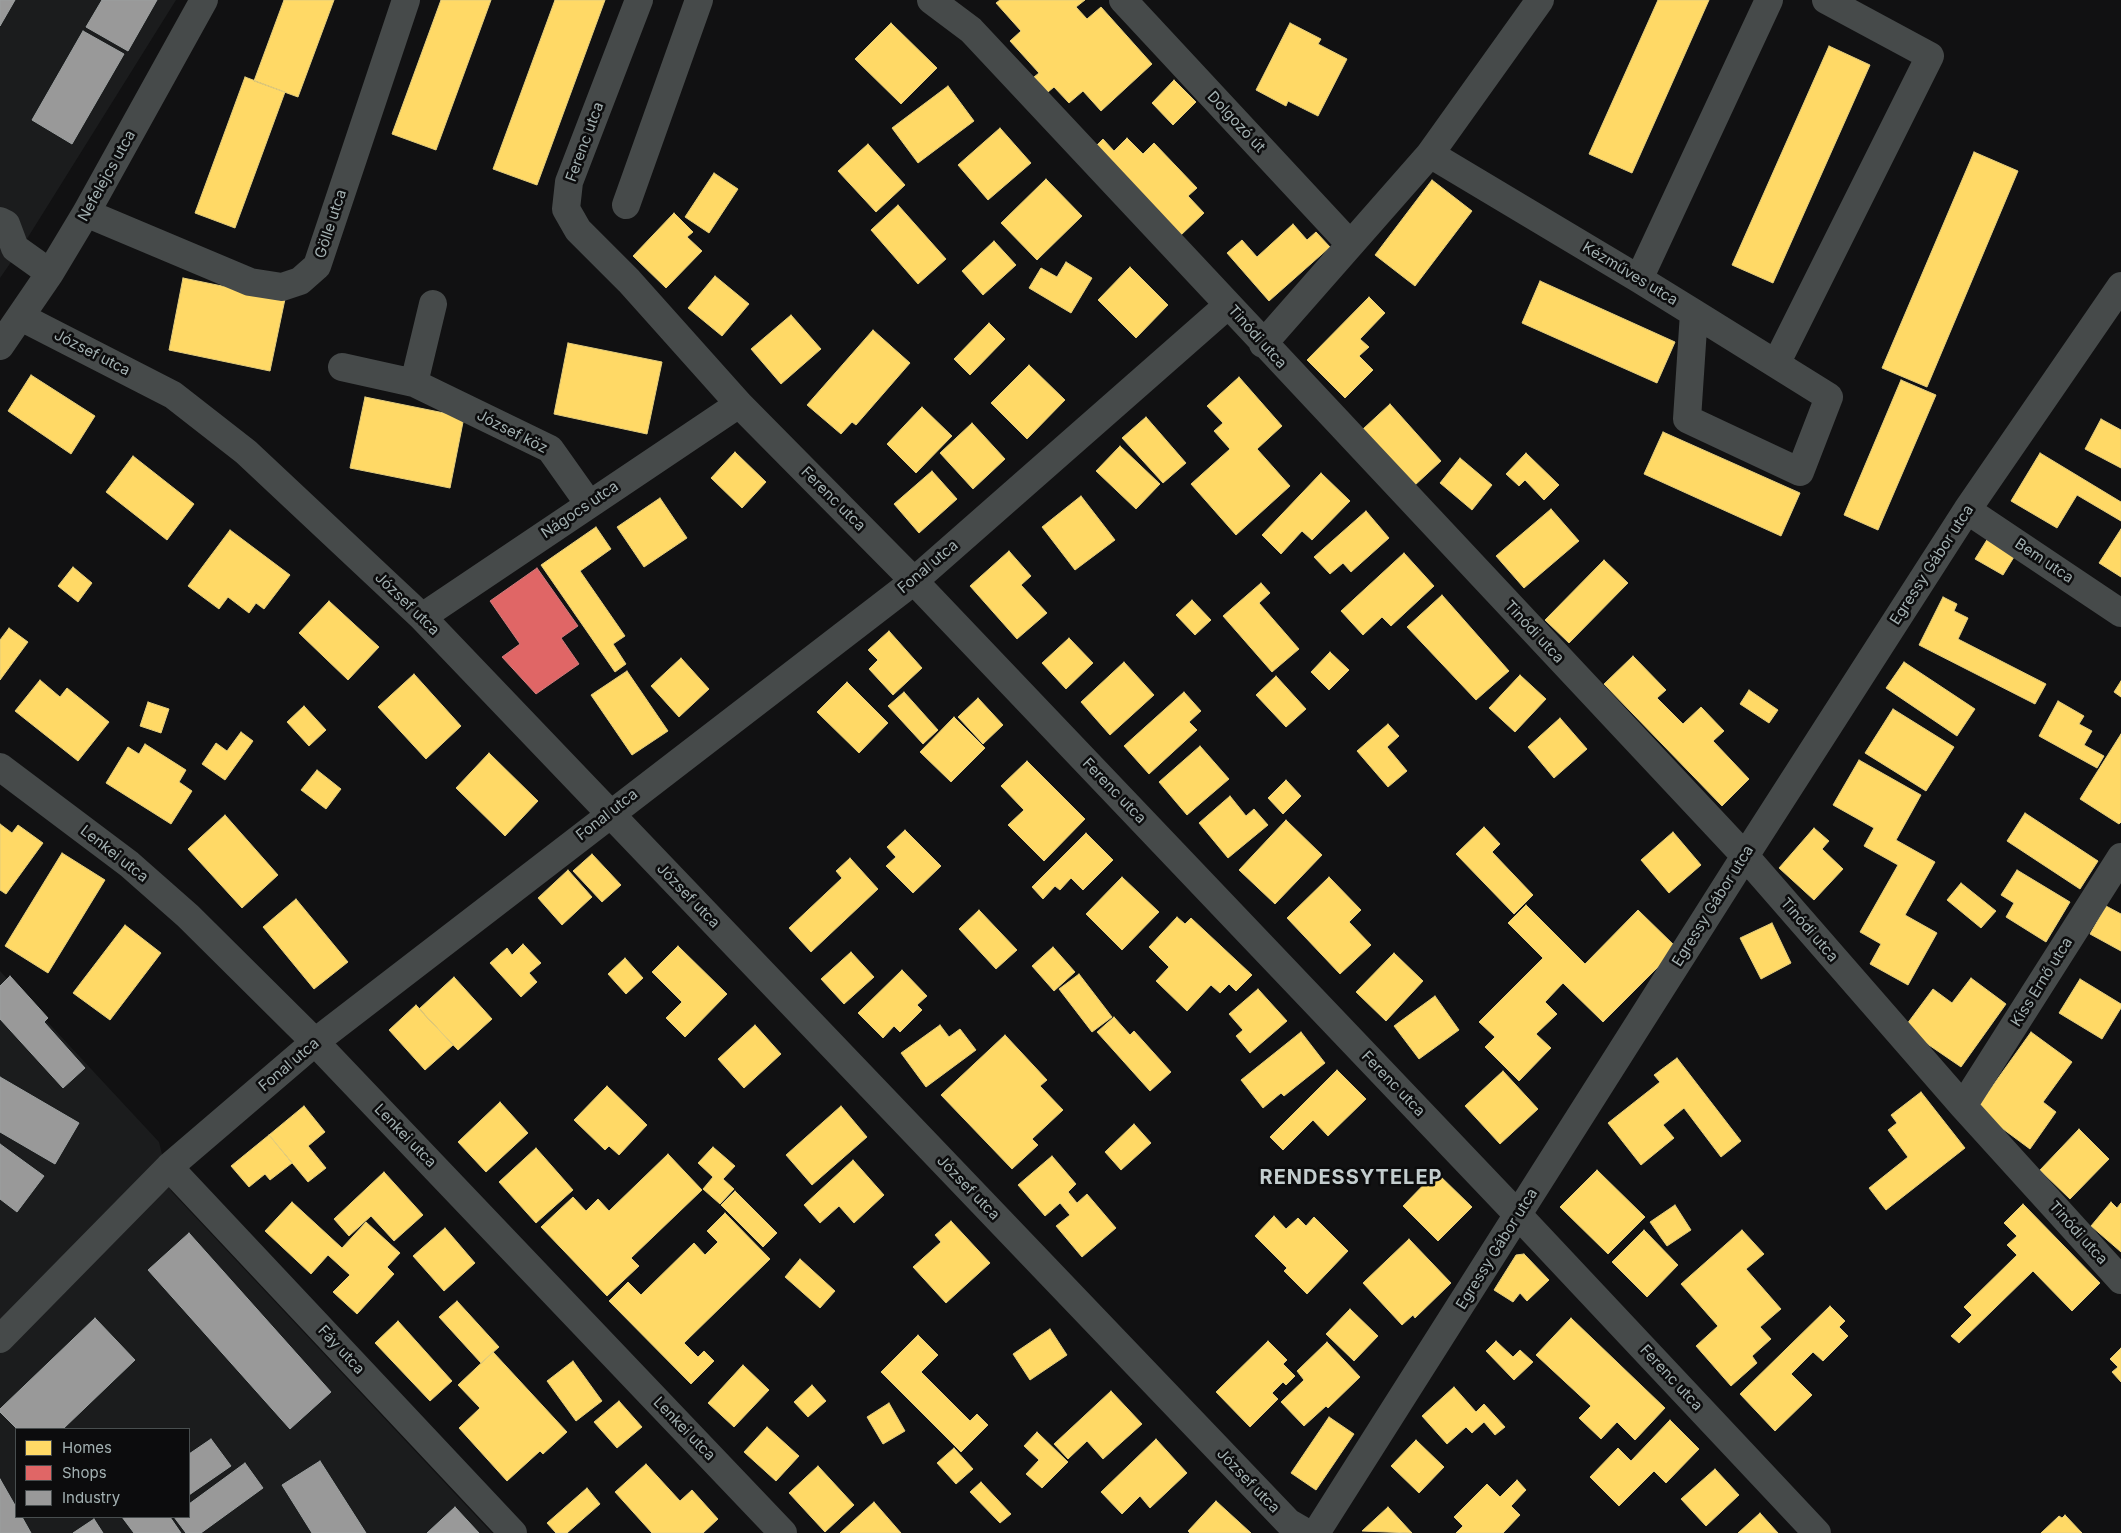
<!DOCTYPE html>
<html>
<head>
<meta charset="utf-8">
<style>
  body { margin:0 }
  #map { position:relative; width:2121px; height:1533px; overflow:hidden; background:#111112; font-family:Inter,sans-serif }
  canvas { display:block }
  .legend { position:absolute; left:15px; top:1428px; width:175px; height:90px; box-sizing:border-box; background:#0c0c0d; border:1px solid #484e4f; margin:0; padding:6px 9px; list-style:none; font-size:15px; color:#a3b1b2 }
  .legend li { display:flex; align-items:center; gap:10px; height:25px }
  .legend b { width:25px; border:1px solid #484e4f }
</style>
</head>
<body>
<div id="map">
<canvas width="2121" height="1533"></canvas>
<ul class="legend">
<li><b style="height:14px;background:#ffd966"></b>Homes</li>
<li><b style="height:14px;background:#e06666"></b>Shops</li>
<li><b style="height:14px;background:#999"></b>Industry</li>
</ul>
</div>
<script>
const ctx = document.querySelector('canvas').getContext('2d');
ctx.lineJoin = 'round';
function paint(path, color) { ctx.fillStyle = color; ctx.fill(path, 'evenodd'); }
const shape = rows => new Path2D(rows.map(r => 'M' + r).join(''));
function stroke(path, color, width, dash) { ctx.strokeStyle = color; ctx.lineWidth = width; ctx.lineCap = dash ? 'butt' : 'round'; ctx.setLineDash(dash || []); ctx.stroke(path); }
function write(font, color, halo, rows, align = 'center') {
  ctx.font = font + ' Inter,sans-serif'; ctx.lineWidth = 5; ctx.setLineDash([]); ctx.textBaseline = 'middle'; ctx.strokeStyle = halo; ctx.fillStyle = color; for (const [text, x, y, turn = 0] of rows) {
    ctx.save(); ctx.translate(x, y); ctx.rotate((+turn || 0) * Math.PI / 180); ctx.textAlign = isNaN(turn) ? turn : align; if (halo) ctx.strokeText(text, 0, 0); ctx.fillText(text, 0, 0); ctx.restore();
  }
}
paint(shape([
  [0,0,176,0,25,242,0,278],
  [0,971,159,1142,171,1191,492,1533,0,1533],
  [16,1429,189,1429,189,1517,16,1517]
]), '#1b1c1d');
const homes = shape([
  [284,0,334,0,298,97,254,81,284,0],
  [441,0,491,0,436,150,392,134,441,0],
  [555,0,605,0,537,185,493,169,555,0],
  [1000,0,1085,0,1076,7,1087,19,1101,7,1152,64,1101,111,1083,91,1069,103,1054,87,1048,92,1034,77,1039,73,1010,41,1021,31,996,3,1000,0],
  [1658,0,1709,0,1632,173,1589,154,1658,0],
  [891,23,937,68,901,104,855,59,891,23],
  [1290,23,1321,39,1318,44,1347,59,1318,116,1288,101,1286,106,1256,90,1290,23],
  [1829,46,1870,65,1773,283,1732,265,1829,46],
  [245,77,285,92,235,228,195,213,245,77],
  [1174,80,1196,102,1173,125,1152,103,1174,80],
  [948,86,974,121,918,163,892,128,948,86],
  [1000,128,1031,163,988,200,958,165,1000,128],
  [1127,138,1143,154,1154,143,1197,188,1188,196,1204,213,1180,236,1095,147,1103,139,1114,151,1127,138],
  [868,144,905,185,876,212,838,171,868,144],
  [1974,152,2018,171,1927,387,1882,368,1974,152],
  [714,173,738,189,709,233,685,217,714,173],
  [1046,179,1082,216,1037,260,1001,223,1046,179],
  [1432,180,1472,211,1415,286,1375,255,1432,180],
  [898,205,946,259,918,284,871,230,898,205],
  [674,213,693,232,687,237,702,251,666,288,633,256,674,213],
  [1293,224,1307,240,1316,232,1330,247,1269,301,1227,253,1242,240,1257,257,1293,224],
  [994,241,1016,265,983,295,962,271,994,241],
  [1066,262,1092,278,1071,313,1029,288,1041,268,1057,277,1066,262],
  [1130,267,1168,305,1136,338,1098,300,1130,267],
  [715,276,749,304,722,336,688,308,715,276],
  [183,278,285,299,270,371,169,350,183,278],
  [1540,281,1675,342,1657,383,1522,323,1540,281],
  [1369,297,1385,313,1360,339,1369,347,1359,356,1373,370,1345,398,1307,360,1369,297],
  [791,315,821,349,781,384,751,349,791,315],
  [989,323,1005,339,970,375,954,359,989,323],
  [873,330,910,363,856,425,852,422,841,434,807,405,873,330],
  [568,343,662,362,647,434,554,414,568,343],
  [1029,365,1065,400,1027,439,991,403,1029,365],
  [31,375,95,416,71,454,8,411,31,375],
  [1239,377,1282,426,1257,449,1290,486,1236,535,1191,484,1230,449,1214,431,1223,423,1207,406,1239,377],
  [1901,380,1936,395,1878,530,1844,515,1901,380],
  [365,397,464,417,450,488,350,468,365,397],
  [1390,404,1441,461,1414,486,1363,429,1390,404],
  [922,407,952,436,916,473,887,444,922,407],
  [1146,417,1186,463,1163,483,1122,438,1146,417],
  [2101,419,2121,430,2121,468,2085,449,2101,419],
  [972,423,1005,459,973,489,940,453,972,423],
  [1663,432,1800,493,1781,536,1644,474,1663,432],
  [1120,446,1160,484,1136,509,1096,471,1120,446],
  [735,452,766,482,742,508,711,478,735,452],
  [1526,453,1559,485,1544,500,1525,480,1519,486,1506,474,1526,453],
  [2040,453,2121,502,2121,521,2077,495,2057,528,2011,501,2040,453],
  [133,456,194,504,167,540,106,492,133,456],
  [1460,458,1492,485,1472,510,1440,483,1460,458],
  [932,471,957,499,919,533,894,504,932,471],
  [1321,473,1350,501,1312,540,1302,531,1281,554,1262,535,1321,473],
  [1081,496,1115,540,1075,570,1042,527,1081,496],
  [660,498,687,538,644,567,617,527,660,498],
  [1551,509,1579,541,1524,588,1496,556,1551,509],
  [1366,511,1389,538,1351,572,1343,563,1330,574,1314,557,1366,511],
  [596,527,611,549,580,571,625,636,613,644,626,664,615,672,541,565,596,527],
  [2121,529,2121,577,2099,563,2121,529],
  [230,530,290,575,264,609,256,603,249,613,228,597,219,609,188,586,230,530],
  [1990,535,2017,552,2003,575,1975,559,1990,535],
  [1009,551,1031,576,1021,585,1047,613,1017,639,970,586,1009,551],
  [1404,553,1434,586,1391,626,1382,617,1363,635,1341,611,1404,553],
  [1604,560,1628,583,1569,643,1545,620,1604,560],
  [73,567,92,583,78,602,58,586,73,567],
  [1261,583,1270,593,1259,603,1299,649,1272,672,1223,616,1261,583],
  [1442,595,1509,671,1476,700,1407,627,1442,595],
  [1943,597,1957,604,1954,611,1968,618,1958,639,2046,684,2035,704,1919,645,1943,597],
  [1192,600,1211,620,1195,635,1176,615,1192,600],
  [329,601,379,647,348,680,299,633,329,601],
  [9,628,28,642,0,680,0,640,9,628],
  [889,631,922,668,893,695,869,669,878,660,868,650,889,631],
  [1069,638,1093,663,1066,689,1042,663,1069,638],
  [1330,652,1349,670,1329,690,1311,672,1330,652],
  [1633,656,1666,690,1657,698,1683,724,1701,707,1724,731,1713,741,1749,779,1722,806,1604,684,1633,656],
  [681,658,709,689,679,717,651,686,681,658],
  [1124,662,1154,695,1110,735,1081,702,1124,662],
  [1904,662,1975,709,1957,736,1886,688,1904,662],
  [627,671,668,731,632,755,591,695,627,671],
  [414,674,461,726,426,759,378,707,414,674],
  [1520,675,1546,699,1515,732,1489,708,1520,675],
  [1276,676,1306,709,1286,727,1256,695,1276,676],
  [40,680,60,697,67,688,109,722,78,761,15,711,40,680],
  [2121,681,2121,697,2114,692,2121,681],
  [847,682,888,723,859,753,817,712,847,682],
  [1749,690,1778,710,1769,723,1740,704,1749,690],
  [904,692,938,730,923,744,888,706,904,692],
  [1184,692,1201,711,1189,722,1197,730,1149,774,1124,746,1184,692],
  [978,698,1003,725,983,744,958,717,978,698],
  [2058,701,2084,716,2079,724,2092,731,2084,745,2104,756,2097,768,2039,736,2058,701],
  [148,702,169,709,161,733,140,726,148,702],
  [304,706,326,730,309,746,287,722,304,706],
  [1893,709,1954,747,1926,791,1865,753,1893,709],
  [954,717,985,748,951,782,920,752,954,717],
  [1560,718,1587,749,1554,778,1528,747,1560,718],
  [1388,724,1399,736,1387,747,1407,771,1388,787,1357,751,1388,724],
  [241,732,253,741,225,780,202,764,216,743,227,751,241,732],
  [2121,734,2121,822,2119,824,2080,799,2121,734],
  [145,744,186,770,179,782,192,791,171,824,106,783,128,747,139,754,145,744],
  [1200,746,1229,779,1187,815,1159,782,1200,746],
  [489,753,538,801,505,836,456,788,489,753],
  [1859,760,1921,795,1896,840,1935,862,1905,915,1937,933,1908,985,1870,964,1881,944,1860,932,1898,865,1864,846,1874,828,1833,805,1859,760],
  [1027,761,1085,819,1044,861,1008,825,1024,810,1001,786,1027,761],
  [317,770,341,789,326,809,301,790,317,770],
  [1286,780,1301,796,1283,814,1268,798,1286,780],
  [1230,796,1246,816,1254,809,1268,825,1228,858,1199,823,1230,796],
  [2025,813,2098,861,2080,889,2007,841,2025,813],
  [225,815,278,875,242,908,188,849,225,815],
  [1286,820,1322,855,1275,904,1239,870,1286,820],
  [0,824,12,833,18,825,43,843,6,894,0,890,0,824],
  [1484,827,1500,844,1492,852,1533,895,1514,914,1456,854,1484,827],
  [1814,828,1829,841,1822,849,1843,869,1814,900,1779,868,1814,828],
  [905,830,941,866,913,893,886,866,896,857,887,847,905,830],
  [1673,832,1701,865,1669,893,1641,860,1673,832],
  [1086,833,1113,860,1083,890,1071,878,1060,890,1055,886,1043,899,1032,887,1086,833],
  [62,853,105,880,48,973,5,946,62,853],
  [592,854,621,885,602,902,573,871,592,854],
  [850,858,878,889,811,952,789,928,842,878,836,871,850,858],
  [568,870,592,897,562,925,538,898,568,870],
  [2017,870,2070,902,2046,942,2006,917,2014,903,2001,895,2017,870],
  [1122,877,1159,912,1122,950,1086,914,1122,877],
  [1329,877,1361,910,1349,922,1371,945,1340,974,1287,918,1329,877],
  [1961,883,1996,911,1981,928,1947,900,1961,883],
  [296,899,348,962,314,989,263,927,296,899],
  [1526,905,1585,964,1638,910,1677,948,1603,1022,1563,983,1545,1002,1557,1014,1536,1034,1551,1048,1519,1081,1485,1047,1495,1037,1479,1022,1543,958,1508,923,1526,905],
  [2106,906,2121,914,2121,951,2090,934,2106,906],
  [979,910,1017,950,996,969,959,929,979,910],
  [1177,917,1185,924,1191,918,1252,975,1236,991,1229,984,1220,993,1211,985,1187,1011,1156,981,1169,967,1149,947,1177,917],
  [1772,923,1791,963,1761,979,1740,938,1772,923],
  [125,925,161,953,110,1020,73,993,125,925],
  [523,944,541,963,529,973,537,982,521,997,490,963,507,948,512,955,523,944],
  [678,946,727,994,685,1037,666,1018,682,1002,652,972,678,946],
  [1053,947,1075,972,1054,991,1032,966,1053,947],
  [851,952,874,977,844,1004,821,979,851,952],
  [1394,953,1423,981,1386,1021,1356,992,1394,953],
  [625,958,643,978,626,994,608,974,625,958],
  [902,970,927,996,917,1005,922,1010,900,1032,894,1026,883,1038,858,1013,902,970],
  [1079,974,1112,1017,1092,1032,1059,989,1079,974],
  [454,977,492,1019,458,1050,419,1009,454,977],
  [1971,978,2006,1004,1961,1067,1904,1028,1933,989,1952,1003,1971,978],
  [2080,979,2121,1004,2121,1008,2102,1039,2059,1013,2080,979],
  [1258,989,1287,1021,1250,1053,1236,1036,1243,1030,1229,1014,1258,989],
  [1435,996,1459,1030,1419,1059,1394,1026,1435,996],
  [416,1005,453,1045,425,1070,389,1030,416,1005],
  [1114,1017,1130,1035,1134,1031,1171,1072,1150,1091,1097,1032,1114,1017],
  [755,1025,781,1054,744,1088,718,1059,755,1025],
  [940,1025,949,1037,960,1029,976,1050,926,1087,901,1053,940,1025],
  [1301,1032,1325,1063,1284,1096,1281,1093,1263,1108,1241,1080,1301,1032],
  [2031,1032,2072,1062,2043,1102,2056,1112,2030,1149,1976,1109,2031,1032],
  [1005,1035,1047,1080,1040,1086,1063,1110,1032,1139,1038,1145,1012,1169,941,1095,1005,1035],
  [1677,1058,1741,1141,1721,1157,1684,1108,1663,1125,1674,1138,1641,1165,1608,1123,1660,1082,1654,1075,1677,1058],
  [1337,1070,1366,1099,1328,1136,1313,1120,1283,1150,1270,1137,1337,1070],
  [1503,1071,1538,1109,1500,1144,1465,1106,1503,1071],
  [607,1086,647,1125,619,1155,609,1146,605,1150,574,1120,607,1086],
  [1921,1092,1965,1148,1886,1210,1869,1188,1908,1157,1888,1130,1897,1123,1891,1115,1921,1092],
  [500,1102,528,1133,486,1172,458,1142,500,1102],
  [304,1106,325,1132,308,1146,326,1168,308,1182,269,1135,304,1106],
  [841,1106,867,1137,812,1185,786,1155,841,1106],
  [1134,1124,1151,1143,1121,1170,1105,1152,1134,1124],
  [2079,1129,2109,1159,2070,1199,2040,1170,2079,1129],
  [269,1135,292,1163,270,1180,265,1174,249,1187,231,1166,269,1135],
  [713,1147,735,1166,723,1179,734,1189,720,1204,703,1189,713,1177,698,1163,713,1147],
  [536,1148,573,1190,536,1223,499,1182,536,1148],
  [668,1154,702,1190,631,1258,639,1266,607,1296,541,1227,573,1197,586,1211,598,1199,609,1211,668,1154],
  [1052,1156,1076,1184,1068,1192,1077,1203,1087,1194,1116,1228,1082,1257,1056,1226,1070,1215,1060,1203,1045,1216,1018,1185,1052,1156],
  [853,1160,884,1195,854,1223,839,1206,820,1223,804,1205,853,1160],
  [1597,1170,1645,1217,1608,1254,1560,1207,1597,1170],
  [384,1172,423,1215,394,1241,371,1216,349,1236,334,1219,384,1172],
  [1436,1172,1472,1207,1438,1241,1403,1206,1436,1172],
  [735,1191,777,1233,763,1247,721,1205,735,1191],
  [292,1202,342,1248,366,1222,400,1253,387,1267,394,1274,357,1314,333,1292,350,1275,328,1255,311,1274,265,1231,292,1202],
  [2111,1202,2117,1208,2121,1203,2121,1252,2091,1226,2111,1202],
  [2023,1204,2100,1283,2072,1311,2033,1271,1959,1343,1951,1336,1972,1315,1964,1307,2017,1255,2007,1245,2017,1236,2004,1223,2023,1204],
  [1675,1205,1691,1230,1667,1246,1650,1222,1675,1205],
  [725,1213,770,1259,684,1343,698,1357,704,1351,714,1361,691,1384,609,1301,628,1282,641,1295,694,1243,705,1255,718,1242,707,1231,725,1213],
  [1274,1216,1286,1229,1298,1218,1306,1226,1314,1217,1348,1251,1307,1294,1284,1271,1287,1268,1255,1236,1274,1216],
  [951,1221,990,1263,946,1303,913,1267,941,1242,935,1235,951,1221],
  [445,1228,475,1263,444,1291,413,1256,445,1228],
  [1644,1230,1678,1265,1647,1297,1612,1262,1644,1230],
  [1742,1230,1764,1254,1746,1269,1781,1309,1760,1327,1771,1339,1752,1356,1757,1363,1731,1386,1696,1346,1718,1326,1681,1284,1742,1230],
  [1409,1239,1451,1283,1415,1318,1413,1315,1402,1325,1363,1283,1409,1239],
  [1524,1254,1549,1280,1527,1301,1520,1293,1513,1302,1494,1290,1516,1255,1524,1254],
  [800,1259,835,1291,820,1308,785,1277,800,1259],
  [457,1301,499,1347,481,1363,439,1317,457,1301],
  [1830,1306,1845,1321,1839,1327,1848,1336,1823,1361,1813,1352,1791,1374,1812,1395,1775,1431,1740,1394,1830,1306],
  [1350,1309,1378,1336,1354,1361,1326,1334,1350,1309],
  [1571,1318,1665,1408,1635,1440,1617,1422,1601,1439,1579,1418,1591,1406,1536,1355,1571,1318],
  [398,1321,452,1381,430,1401,375,1343,398,1321],
  [1050,1329,1067,1355,1030,1380,1013,1354,1050,1329],
  [918,1335,938,1355,921,1372,970,1421,977,1414,988,1425,961,1452,881,1372,918,1335],
  [1268,1341,1287,1360,1283,1364,1295,1376,1286,1385,1283,1382,1272,1393,1278,1399,1250,1427,1216,1392,1268,1341],
  [1496,1341,1513,1357,1520,1350,1533,1362,1514,1380,1486,1351,1496,1341],
  [1327,1342,1360,1377,1328,1408,1326,1406,1304,1426,1281,1402,1304,1380,1297,1371,1327,1342],
  [2121,1348,2121,1382,2112,1372,2118,1367,2110,1359,2121,1348],
  [493,1352,567,1432,543,1454,540,1451,507,1481,459,1428,480,1408,458,1385,493,1352],
  [573,1361,602,1401,576,1421,547,1381,573,1361],
  [743,1365,769,1390,734,1427,708,1403,743,1365],
  [812,1385,826,1401,808,1417,794,1402,812,1385],
  [1454,1387,1476,1412,1484,1404,1505,1427,1495,1435,1484,1422,1472,1433,1466,1427,1447,1444,1422,1416,1454,1387],
  [1111,1391,1142,1424,1103,1459,1087,1441,1068,1459,1054,1444,1111,1391],
  [619,1401,642,1427,617,1448,594,1422,619,1401],
  [889,1403,905,1431,883,1444,867,1417,889,1403],
  [1329,1417,1354,1434,1316,1490,1291,1473,1329,1417],
  [1670,1420,1699,1449,1666,1483,1654,1471,1619,1506,1590,1477,1618,1448,1631,1461,1670,1420],
  [767,1427,799,1456,776,1481,744,1452,767,1427],
  [1037,1432,1068,1462,1042,1488,1026,1474,1039,1460,1024,1446,1037,1432],
  [1156,1439,1187,1473,1150,1508,1140,1496,1122,1514,1101,1492,1156,1439],
  [1416,1440,1444,1467,1419,1493,1391,1466,1416,1440],
  [954,1448,973,1469,956,1484,937,1463,954,1448],
  [646,1464,680,1501,692,1490,718,1519,703,1533,652,1533,615,1492,646,1464],
  [818,1466,854,1505,825,1532,789,1493,818,1466],
  [1715,1469,1739,1495,1706,1526,1681,1499,1715,1469],
  [1517,1480,1526,1490,1511,1506,1520,1515,1503,1533,1456,1533,1463,1526,1454,1517,1487,1484,1500,1497,1517,1480],
  [981,1482,1011,1514,1000,1523,970,1492,981,1482],
  [587,1488,600,1504,567,1533,556,1533,547,1523,587,1488],
  [1216,1501,1251,1533,1190,1533,1188,1531,1216,1501],
  [874,1502,901,1533,840,1533,874,1502],
  [1388,1507,1412,1533,1362,1531,1388,1507],
  [1760,1513,1778,1533,1738,1533,1760,1513],
  [2065,1515,2082,1533,2041,1533,2059,1516,2062,1518,2065,1515]
]);
paint(homes, '#ffd966');
stroke(homes, '#e3cd7d', 1);
const shops = shape([
  [537,568,578,626,561,638,579,664,536,694,502,657,520,644,490,601,537,568]
]);
paint(shops, '#e06666');
stroke(shops, '#ce7c7d', 1);
const industry = shape([
  [0,0,15,0,0,26,0,0],
  [102,0,157,0,128,51,86,27,102,0],
  [83,31,124,54,72,144,32,120,83,31],
  [10,976,48,1018,44,1022,85,1068,63,1088,0,1019,0,986,10,976],
  [0,1077,79,1123,55,1164,0,1132,0,1077],
  [0,1144,44,1176,17,1212,0,1199,0,1144],
  [189,1233,331,1392,290,1429,148,1270,189,1233],
  [95,1318,135,1360,63,1429,17,1429,0,1412,0,1409,95,1318],
  [211,1439,231,1466,189,1495,189,1454,211,1439],
  [320,1461,366,1533,312,1533,282,1485,320,1461],
  [245,1463,263,1488,201,1533,186,1533,174,1517,189,1517,189,1504,245,1463],
  [0,1479,16,1507,16,1517,22,1517,31,1533,0,1533,0,1479],
  [455,1507,479,1533,427,1533,455,1507],
  [122,1517,170,1517,181,1533,134,1533,122,1517],
  [94,1519,103,1533,73,1533,94,1519]
]);
paint(industry, '#999');
stroke(industry, '#9ca0a0', 1);
stroke(shape([
  [639,0,569,182,566,209,578,230,629,281,739,404,914,581,1519,1216,1817,1533],
  [931,0,971,30,1745,856,1963,1106,2121,1280],
  [1123,0,1350,244],
  [1430,154,1639,279,1694,313,1776,364,1829,397,1800,472,1687,419,1694,313],
  [626,205,699,0],
  [86,213,250,282,282,287,300,281,317,266,406,0],
  [0,221,6,224,15,248,50,273],
  [1639,279,1769,0],
  [21,317,173,395,246,452,422,617,1288,1522,1307,1533],
  [1263,344,1430,154,1540,0],
  [0,346,50,273,86,213,204,0],
  [1776,364,1930,56,1826,0],
  [342,367,414,383,550,449,589,504],
  [414,383,433,304],
  [1967,510,2121,613],
  [422,617,739,404],
  [0,767,129,864,188,916,315,1042,783,1533],
  [1963,1106,2121,857],
  [169,1167,513,1533],
  [0,1339,169,1167,315,1042,914,581,1228,305],
  [1316,1533,1745,856,1967,510,2121,286]
]), '#464a4a', 28);
write('15px', '#a3b1b2', '#0c0c0d', [
  ["Dolgozó út",1236,122,47],
  ["Ferenc utca",585,142,-70],
  ["Nefelejcs utca",107,176,-61],
  ["Gölle utca",331,224,-72],
  ["Kézműves utca",1630,274,31],
  ["Tinódi utca",1257,337,48],
  ["József utca",92,353,27],
  ["József köz",512,432,27],
  ["Ferenc utca",833,499,45],
  ["Nágocs utca",580,510,-34],
  ["Bem utca",2044,561,34],
  ["Egressy Gábor utca",1932,565,-57],
  ["Fonal utca",928,567,-40],
  ["József utca",407,604,44],
  ["Tinódi utca",1534,632,47],
  ["Ferenc utca",1114,791,46],
  ["Fonal utca",607,815,-38],
  ["Lenkei utca",114,854,38],
  ["József utca",688,896,46],
  ["Egressy Gábor utca",1713,906,-58],
  ["Tinódi utca",1809,930,49],
  ["Kiss Ernő utca",2042,982,-58],
  ["Fonal utca",289,1065,-40],
  ["Ferenc utca",1393,1084,46],
  ["Lenkei utca",405,1136,46],
  ["József utca",968,1188,46],
  ["Tinódi utca",2078,1233,48],
  ["Egressy Gábor utca",1497,1249,-58],
  ["Fáy utca",341,1350,47],
  ["Ferenc utca",1671,1378,47],
  ["Lenkei utca",684,1429,46],
  ["József utca",1248,1481,46]
]);
ctx.letterSpacing = '1px';
write('bold 20px', '#c3cdce', '#0c0c0d', [
  ["RENDESSYTELEP",1351,1178]
]);
ctx.letterSpacing = '0px';
</script>
</body>
</html>
